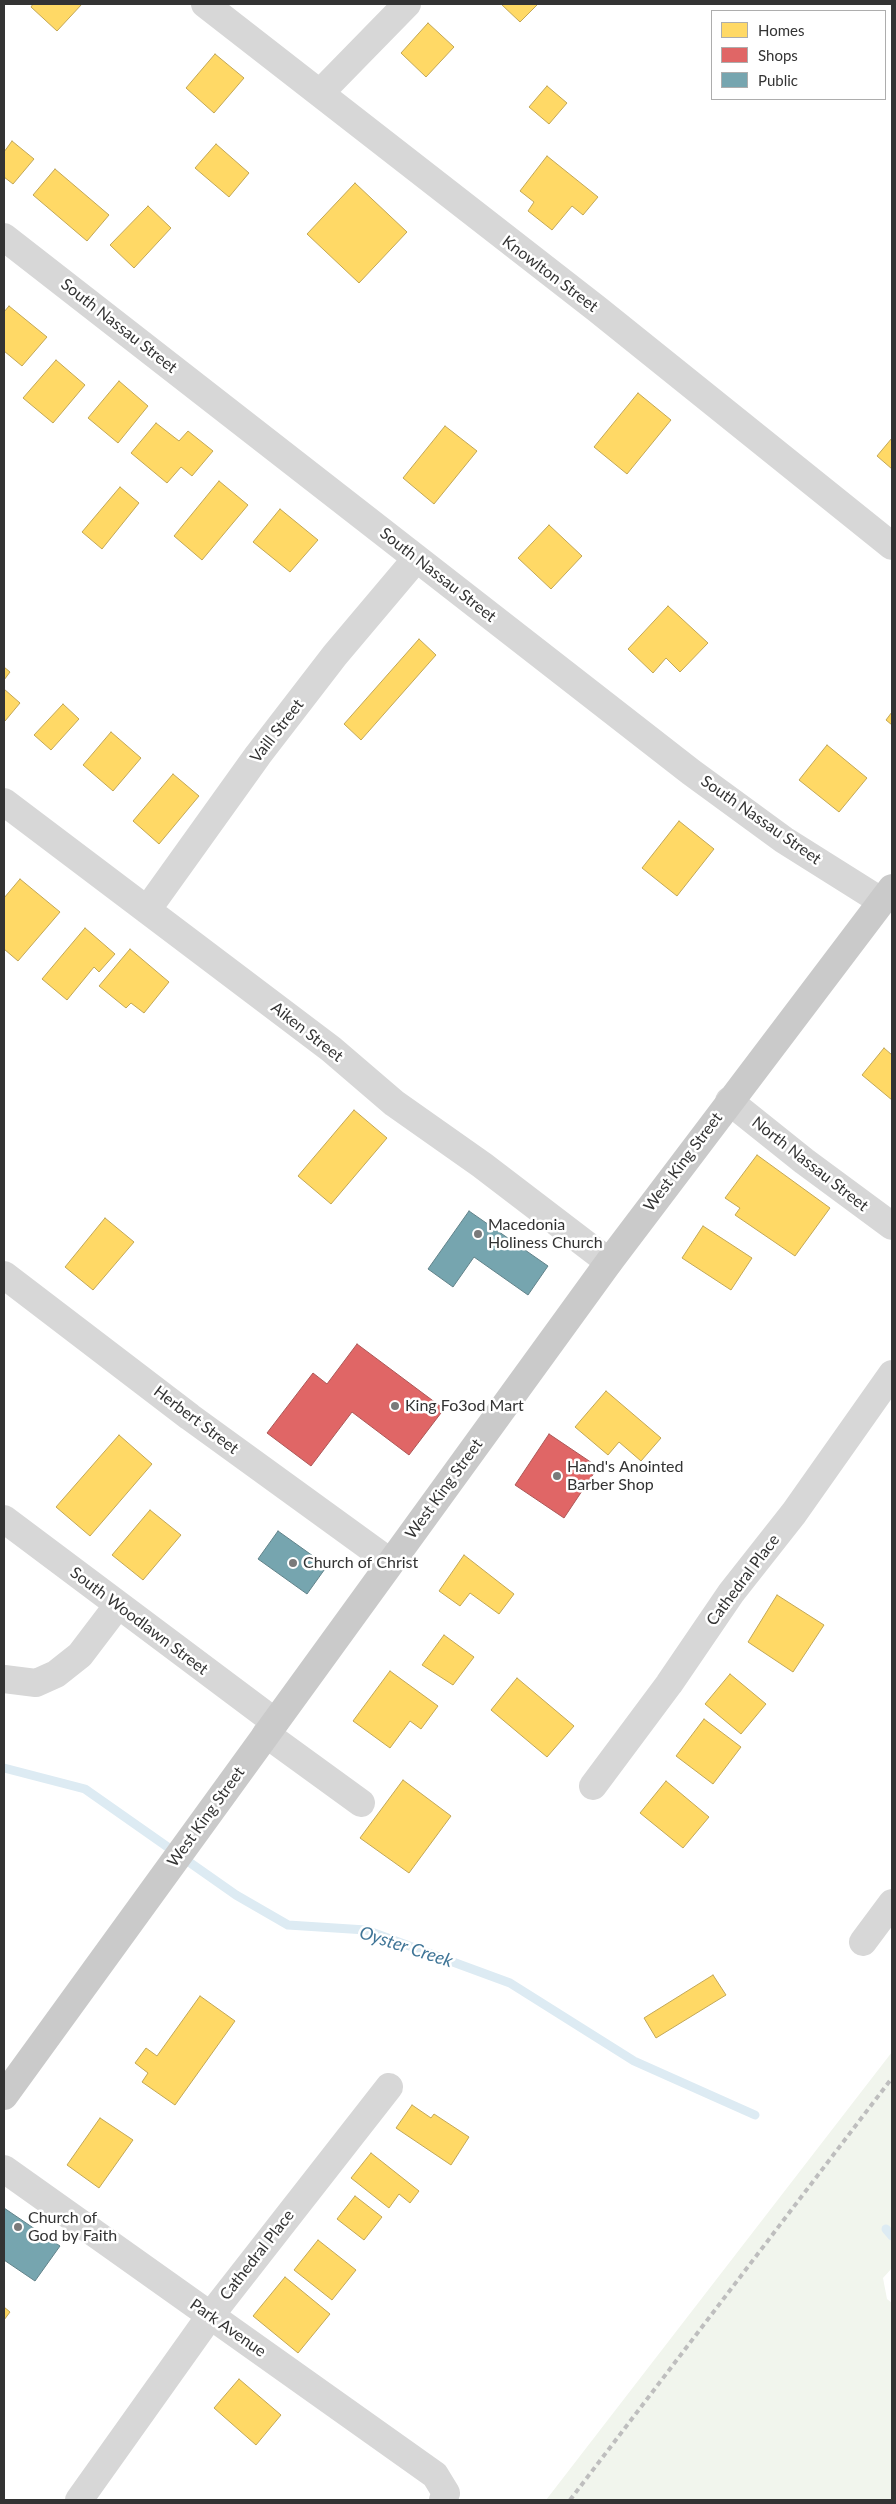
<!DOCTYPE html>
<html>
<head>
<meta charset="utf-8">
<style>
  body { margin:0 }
  #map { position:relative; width:896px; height:2504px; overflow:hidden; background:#fff; font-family:Lato,sans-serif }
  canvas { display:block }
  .frame { position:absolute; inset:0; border:5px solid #333; pointer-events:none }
  .legend { position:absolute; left:711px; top:10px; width:175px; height:90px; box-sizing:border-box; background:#fff; border:1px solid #adadad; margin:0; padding:6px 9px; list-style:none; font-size:15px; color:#333 }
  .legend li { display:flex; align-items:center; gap:10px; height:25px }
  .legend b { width:25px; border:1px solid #adadad }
</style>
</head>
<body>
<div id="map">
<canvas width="896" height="2504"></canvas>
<div class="frame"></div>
<ul class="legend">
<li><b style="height:14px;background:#ffd966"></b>Homes</li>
<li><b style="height:14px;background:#e06666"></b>Shops</li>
<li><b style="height:14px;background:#76a5af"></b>Public</li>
</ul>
</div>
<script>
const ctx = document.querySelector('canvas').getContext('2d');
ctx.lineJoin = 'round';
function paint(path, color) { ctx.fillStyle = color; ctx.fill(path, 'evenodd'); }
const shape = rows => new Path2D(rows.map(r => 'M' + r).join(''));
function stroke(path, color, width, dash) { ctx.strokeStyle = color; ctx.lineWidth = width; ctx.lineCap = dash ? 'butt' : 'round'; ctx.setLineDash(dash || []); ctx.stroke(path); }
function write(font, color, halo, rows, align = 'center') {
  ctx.font = font + ' Lato,sans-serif'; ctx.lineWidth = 5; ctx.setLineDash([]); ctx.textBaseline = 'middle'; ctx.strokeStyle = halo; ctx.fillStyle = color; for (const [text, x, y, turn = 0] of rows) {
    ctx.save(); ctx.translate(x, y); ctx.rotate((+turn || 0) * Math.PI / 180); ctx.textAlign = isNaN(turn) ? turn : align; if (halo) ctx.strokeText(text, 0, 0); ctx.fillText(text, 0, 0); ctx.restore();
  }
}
paint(shape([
  [892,2052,892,2268,883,2278,887,2299,892,2303,892,2500,546,2500]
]), '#f1f5ed');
const homes = shape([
  [33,4,82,4,57,31,31,7,33,4],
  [501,4,538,4,520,22,501,4],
  [428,23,454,47,426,77,401,53,428,23],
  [215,54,244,78,214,113,186,88,215,54],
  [547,86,567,103,549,124,529,107,547,86],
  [12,141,34,159,13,184,4,177,4,152,12,141],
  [216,144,249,173,229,197,195,168,216,144],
  [547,156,598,197,583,215,572,206,552,230,528,211,534,202,520,191,547,156],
  [55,169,109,215,87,241,33,195,55,169],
  [355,183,407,232,359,283,307,234,355,183],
  [148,206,171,228,134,268,110,245,148,206],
  [9,306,47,337,22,366,4,351,4,312,9,306],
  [56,360,85,385,53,423,23,398,56,360],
  [119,381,148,406,118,443,88,418,119,381],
  [638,393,671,420,627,474,594,447,638,393],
  [156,423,179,441,188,431,213,451,192,476,181,467,167,483,131,453,156,423],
  [445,426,477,451,434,504,403,478,445,426],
  [892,438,892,469,877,456,892,438],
  [219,481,248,505,202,560,174,536,219,481],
  [120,487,139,503,102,549,82,532,120,487],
  [280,509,318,540,290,572,253,542,280,509],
  [549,525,582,556,551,589,518,558,549,525],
  [668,606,708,643,680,672,666,658,653,673,628,649,668,606],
  [419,639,436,655,361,740,344,724,419,639],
  [4,667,10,672,4,680,4,667],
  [4,689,20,703,5,721,4,720,4,689],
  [63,704,79,719,51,750,34,735,63,704],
  [892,712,892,725,886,720,892,712],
  [111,732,141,758,113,791,83,765,111,732],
  [827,745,867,778,839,812,799,780,827,745],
  [173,774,199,796,159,844,133,821,173,774],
  [679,821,714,849,677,896,642,868,679,821],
  [20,879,60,912,18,961,4,949,4,898,20,879],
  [85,928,115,954,99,972,94,967,67,1000,42,979,85,928],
  [130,949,169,982,144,1013,131,1003,126,1008,99,986,130,949],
  [884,1048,892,1055,892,1100,862,1075,884,1048],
  [354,1110,387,1138,331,1204,298,1176,354,1110],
  [757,1155,830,1208,795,1256,735,1215,740,1208,725,1198,757,1155],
  [105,1218,134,1242,93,1290,65,1267,105,1218],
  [703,1226,752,1258,731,1290,682,1258,703,1226],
  [606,1391,661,1438,641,1461,619,1442,608,1455,575,1427,606,1391],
  [119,1435,152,1464,90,1536,56,1507,119,1435],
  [150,1510,181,1535,143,1580,112,1555,150,1510],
  [464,1555,514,1594,499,1614,470,1593,460,1606,439,1591,464,1555],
  [777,1595,824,1625,793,1672,748,1642,777,1595],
  [444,1635,474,1657,453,1685,422,1665,444,1635],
  [390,1671,438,1706,421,1729,410,1721,390,1748,353,1721,390,1671],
  [730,1674,766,1704,741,1734,705,1704,730,1674],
  [517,1678,574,1726,547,1757,491,1710,517,1678],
  [704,1719,741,1747,713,1784,676,1756,704,1719],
  [403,1780,451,1816,409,1873,360,1838,403,1780],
  [666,1781,709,1817,683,1848,640,1813,666,1781],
  [713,1975,726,1995,656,2038,644,2018,713,1975],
  [200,1996,235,2021,175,2105,142,2082,148,2073,135,2063,146,2048,157,2056,200,1996],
  [412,2105,431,2118,434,2114,469,2137,451,2165,396,2128,412,2105],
  [100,2118,133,2140,99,2188,67,2165,100,2118],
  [371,2153,419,2191,410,2203,399,2194,389,2208,351,2178,371,2153],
  [355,2196,382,2217,364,2240,337,2219,355,2196],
  [318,2240,356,2270,332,2300,294,2270,318,2240],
  [285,2277,330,2314,298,2353,253,2316,285,2277],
  [4,2307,10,2312,4,2320,4,2307],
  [239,2379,281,2415,256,2445,214,2408,239,2379]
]);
paint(homes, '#ffd966');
stroke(homes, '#c2a757', 1);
const shops = shape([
  [357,1344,444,1409,409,1455,352,1412,311,1466,267,1433,313,1373,327,1384,357,1344],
  [549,1434,598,1467,564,1518,515,1485,549,1434]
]);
paint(shops, '#e06666');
stroke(shops, '#ac5757', 1);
const public = shape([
  [469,1211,548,1266,528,1295,474,1257,453,1287,428,1269,469,1211],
  [278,1531,327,1566,307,1594,258,1559,278,1531],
  [4,2208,60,2246,35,2281,4,2260,4,2208]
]);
paint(public, '#76a5af');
stroke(public, '#62838a', 1);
stroke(shape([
  [4,1768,85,1789,236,1895,288,1925,366,1930,510,1983,634,2061,755,2115],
  [886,2229,892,2236]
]), '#ddebf3', 9);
stroke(shape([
  [205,4,597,309,892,546],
  [320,93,407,4],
  [4,237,691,772,784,840,881,901],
  [4,802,331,1049,394,1103,482,1165,609,1262],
  [147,910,258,755,335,655,416,559],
  [729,1101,804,1161,892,1226],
  [4,1275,190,1417,390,1562],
  [4,1519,275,1722],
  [4,1679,36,1683,56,1674,80,1655,118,1605],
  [266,1734,361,1803],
  [593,1786,669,1684,731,1593,794,1513,892,1374],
  [863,1942,892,1903],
  [4,2169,435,2475,446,2493,443,2500],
  [79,2500,210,2316,389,2087]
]), '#d7d7d7', 28);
stroke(shape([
  [4,2096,609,1262,892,888]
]), '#cacaca', 28);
stroke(shape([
  [570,2500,892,2078]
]), '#bebebe', 4, [5, 4]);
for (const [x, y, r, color] of [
  [478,1234,5,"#7a7a7a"],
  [395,1406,5,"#7a7a7a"],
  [557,1476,5,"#7a7a7a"],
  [293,1563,5,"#7a7a7a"],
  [18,2227,5,"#7a7a7a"]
]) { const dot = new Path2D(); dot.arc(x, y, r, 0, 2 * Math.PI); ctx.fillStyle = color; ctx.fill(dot); stroke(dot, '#fff', 2); }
write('16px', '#333', '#fff', [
  ["Knowlton Street",550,274,37],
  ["South Nassau Street",119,326,38],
  ["South Nassau Street",438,575,38],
  ["Vaill Street",277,731,-52],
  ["South Nassau Street",761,820,35],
  ["Aiken Street",307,1032,38],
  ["West King Street",683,1162,-53],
  ["North Nassau Street",810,1164,38],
  ["Herbert Street",196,1420,37],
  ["West King Street",444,1489,-54],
  ["Cathedral Place",743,1580,-53],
  ["South Woodlawn Street",139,1621,37],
  ["West King Street",206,1817,-54],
  ["Cathedral Place",257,2255,-52],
  ["Park Avenue",228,2328,35]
]);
write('16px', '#333', '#fff', [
  ["Macedonia",488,1225],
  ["Holiness Church",488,1243],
  ["King Fo3od Mart",405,1406],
  ["Hand's Anointed",567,1467],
  ["Barber Shop",567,1485],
  ["Church of Christ",303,1563],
  ["Church of",28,2218],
  ["God by Faith",28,2236]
], 'left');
write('italic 18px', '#3f7597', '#fff', [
  ["Oyster Creek",406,1947,18]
]);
</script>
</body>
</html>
